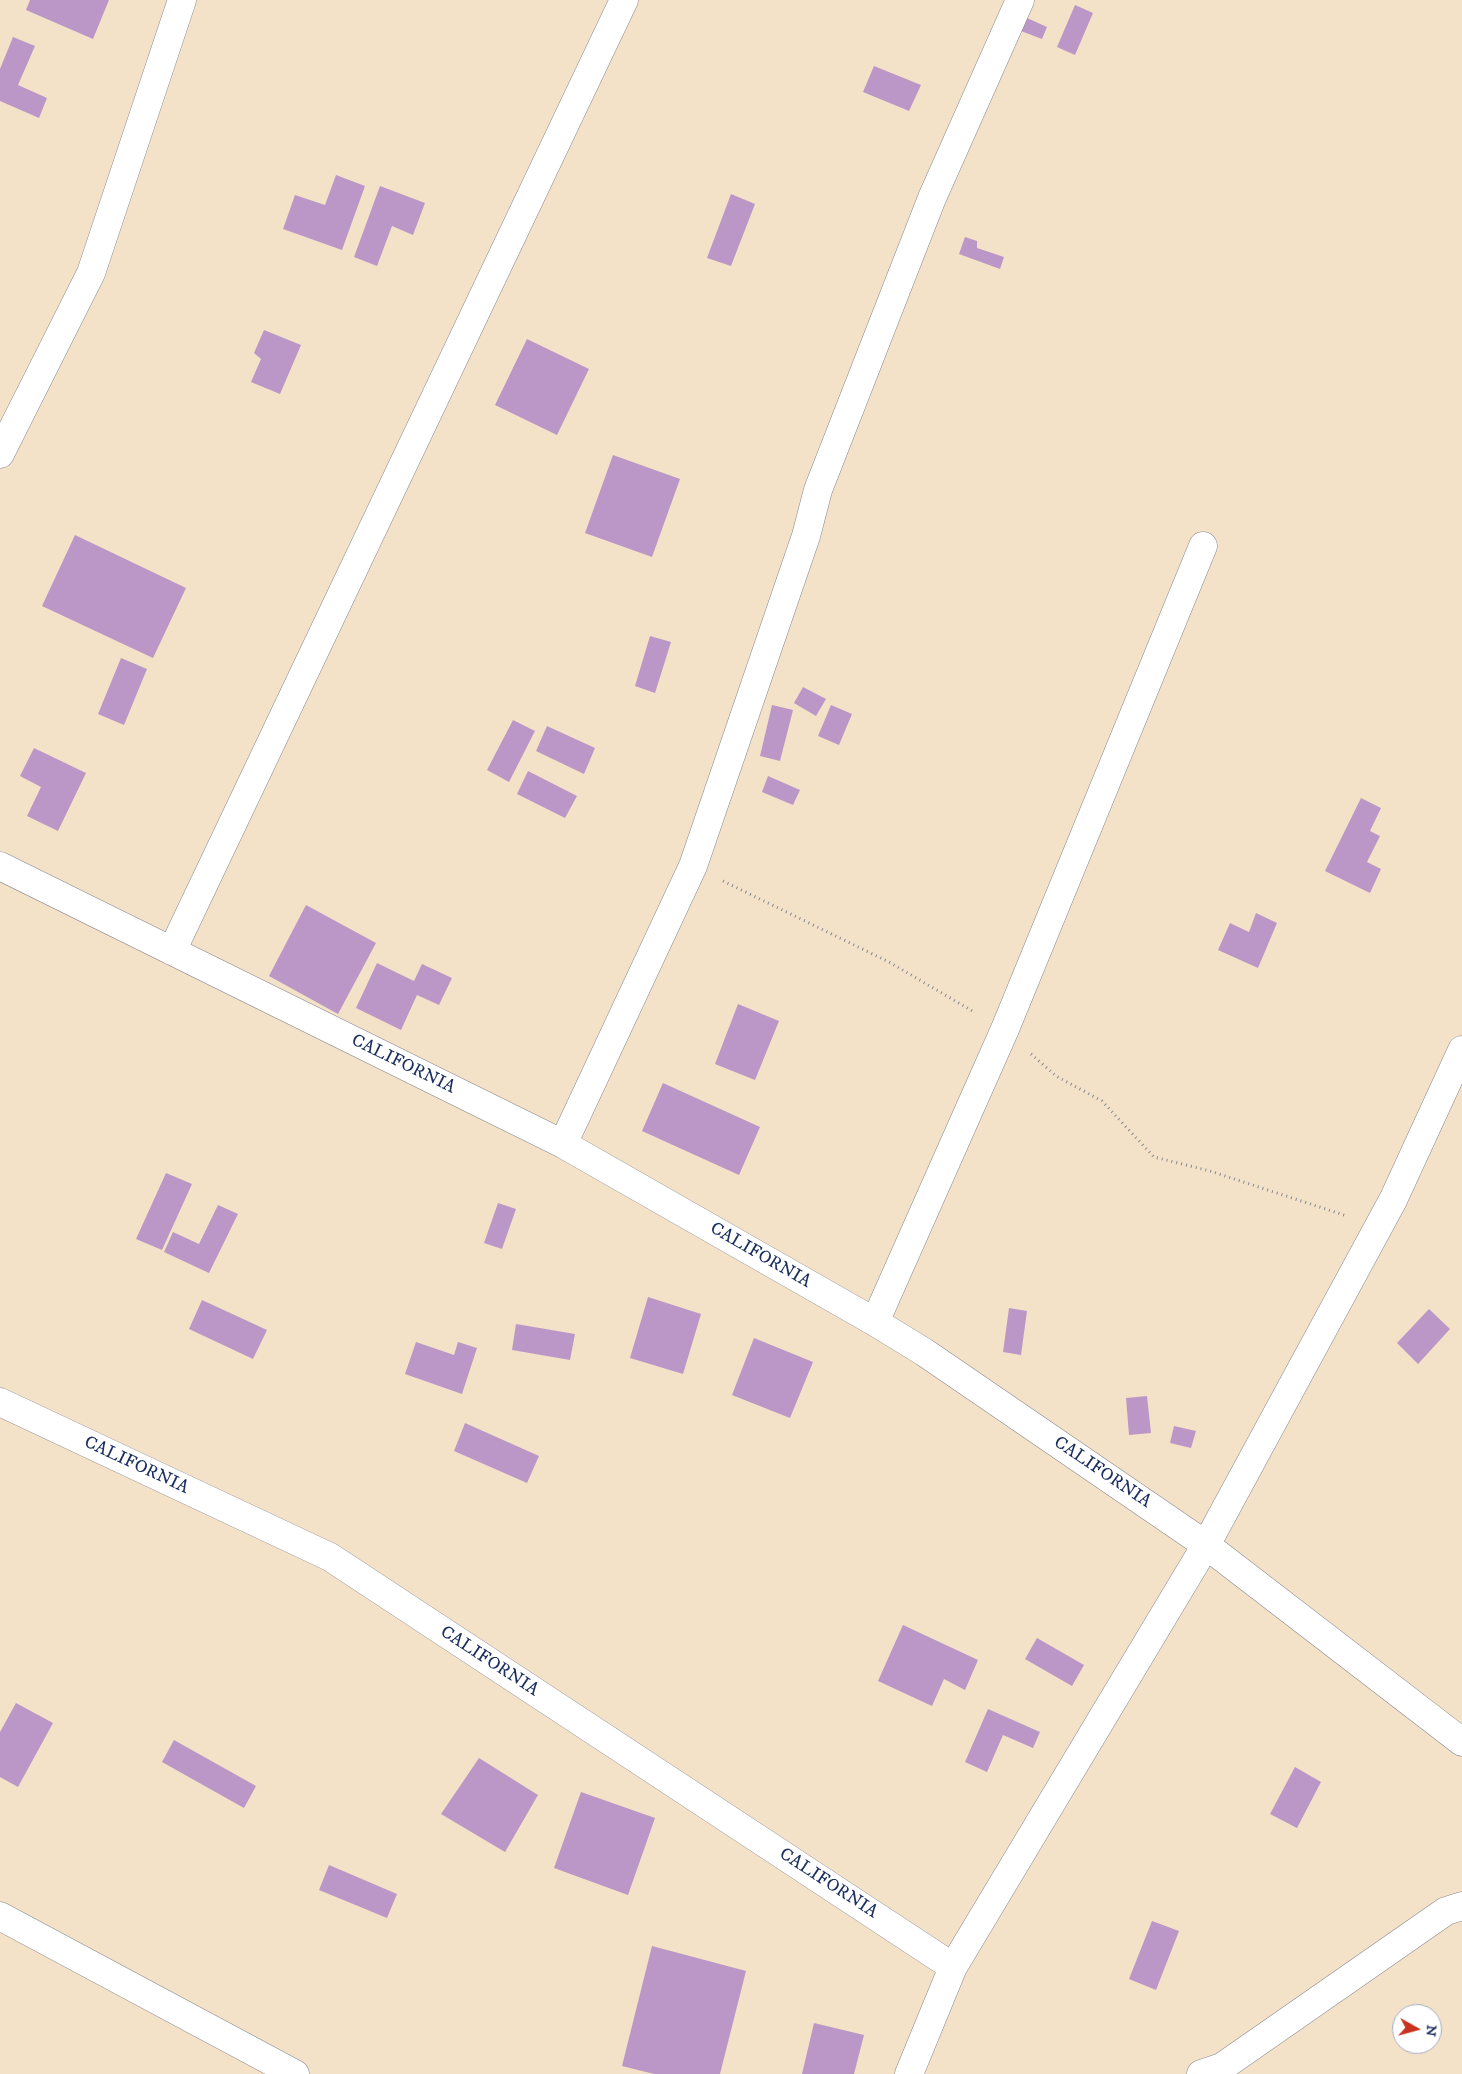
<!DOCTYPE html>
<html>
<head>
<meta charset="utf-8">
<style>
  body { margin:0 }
  #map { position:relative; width:1462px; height:2074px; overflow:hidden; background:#f3e2c7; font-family:"IM FELL DW Pica",serif }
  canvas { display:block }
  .north { position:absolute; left:1392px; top:2004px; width:50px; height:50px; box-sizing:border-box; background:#fff; border:1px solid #a4acbf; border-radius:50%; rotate:97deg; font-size:14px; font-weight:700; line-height:20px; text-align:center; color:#1b2f5e }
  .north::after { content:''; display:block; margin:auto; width:18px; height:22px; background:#c8321e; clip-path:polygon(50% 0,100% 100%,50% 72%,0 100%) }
</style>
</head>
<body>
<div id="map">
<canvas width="1462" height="2074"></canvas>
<div class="north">N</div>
</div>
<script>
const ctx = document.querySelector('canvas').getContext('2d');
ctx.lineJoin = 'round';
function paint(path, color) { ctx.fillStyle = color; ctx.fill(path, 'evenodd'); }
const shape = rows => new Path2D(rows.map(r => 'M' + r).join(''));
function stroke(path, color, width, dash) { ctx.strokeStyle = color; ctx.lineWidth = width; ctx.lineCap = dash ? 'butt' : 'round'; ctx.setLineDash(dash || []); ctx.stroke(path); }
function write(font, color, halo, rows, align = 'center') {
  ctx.font = font + ' "IM FELL DW Pica",serif'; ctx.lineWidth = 4; ctx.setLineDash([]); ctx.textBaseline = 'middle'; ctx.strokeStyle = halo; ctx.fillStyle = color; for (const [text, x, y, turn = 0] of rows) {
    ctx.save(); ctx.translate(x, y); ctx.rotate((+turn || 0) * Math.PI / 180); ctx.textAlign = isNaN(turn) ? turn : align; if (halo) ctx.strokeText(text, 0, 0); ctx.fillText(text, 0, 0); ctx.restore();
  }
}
paint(shape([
  [30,0,109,0,93,39,26,10],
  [1075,5,1093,13,1075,55,1057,47],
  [1027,18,1047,27,1042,39,1021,31],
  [13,37,35,46,18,85,47,98,39,118,0,101,0,69],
  [874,66,921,85,909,111,863,92],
  [336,175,365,186,342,250,283,229,295,195,325,205],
  [380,186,425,203,413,235,392,226,377,266,354,257],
  [731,194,755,204,731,266,707,258],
  [965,237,977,241,977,248,1004,257,1000,269,959,254],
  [264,330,301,345,280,394,251,382,261,359,254,353],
  [527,339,589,369,557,435,495,405],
  [613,455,680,479,652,557,585,533],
  [75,535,186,588,153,658,42,606],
  [650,636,671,642,655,693,635,686],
  [121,658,147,669,124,725,98,714],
  [803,687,826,699,816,716,794,703],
  [772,705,793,710,780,761,760,756],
  [831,705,852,714,839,745,818,736],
  [513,720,535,731,509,782,487,770],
  [547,726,595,748,584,774,536,751],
  [34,748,86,773,58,831,27,816,41,787,20,776],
  [528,771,577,796,565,818,517,794],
  [768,776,800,790,793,805,762,792],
  [1361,798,1381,808,1370,831,1380,836,1367,862,1381,869,1370,893,1325,871],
  [306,905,376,943,338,1014,269,976],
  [1256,913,1277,923,1258,968,1218,950,1230,923,1249,932],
  [377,963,414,981,422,964,452,978,439,1005,417,995,401,1030,356,1008],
  [738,1004,779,1021,755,1080,715,1064],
  [663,1083,760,1127,739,1175,642,1131],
  [166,1173,192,1184,162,1250,136,1239],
  [498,1203,516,1209,502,1249,484,1243],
  [218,1205,238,1214,209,1273,164,1252,173,1232,199,1244],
  [648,1297,701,1314,683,1374,630,1358],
  [202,1300,267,1330,253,1359,189,1329],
  [1009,1308,1027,1311,1021,1355,1003,1352],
  [1429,1309,1450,1329,1418,1364,1397,1343],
  [516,1324,575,1334,570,1360,512,1350],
  [754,1338,813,1362,790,1418,732,1395],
  [416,1342,454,1355,458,1342,477,1348,462,1394,405,1374],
  [1147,1396,1151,1433,1129,1435,1126,1398],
  [465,1423,539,1456,527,1483,454,1451],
  [1174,1426,1196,1431,1191,1448,1170,1443],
  [903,1625,978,1660,965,1690,944,1679,932,1706,878,1681],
  [1037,1638,1084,1665,1072,1686,1025,1659],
  [16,1703,53,1723,18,1787,0,1777,0,1732],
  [988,1709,1040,1732,1033,1748,1003,1735,987,1772,965,1762],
  [174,1740,256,1786,244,1808,162,1762],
  [479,1758,538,1795,505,1852,441,1814],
  [1295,1767,1321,1782,1297,1828,1270,1814],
  [581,1792,655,1818,628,1895,554,1868],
  [329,1865,397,1894,387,1918,319,1890],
  [1152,1921,1179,1931,1156,1990,1129,1979],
  [652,1946,746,1971,720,2074,654,2074,622,2066],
  [814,2023,864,2035,854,2074,802,2074]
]), '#bb97c7');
const minor = shape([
  [0,454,91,273,182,0],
  [0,866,563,1144,875,1322,924,1352,1206,1545,1462,1742],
  [172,951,624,0],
  [563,1144,693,866,806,536,818,490,932,198,1020,0],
  [875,1322,1005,1029,1203,546],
  [0,1402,330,1557,953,1967],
  [0,1916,295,2074],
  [909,2074,953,1967,1206,1545,1393,1200,1462,1050],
  [1201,2074,1222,2067,1446,1911,1462,1906]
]);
stroke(minor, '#878892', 29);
stroke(shape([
  [723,881,889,962,974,1012],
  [1031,1054,1056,1076,1102,1101,1154,1157,1210,1171,1347,1216]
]), '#878892', 3, [1, 4]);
stroke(minor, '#fff', 28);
write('18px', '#1b2f5e', '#fff', [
  ["CALIFORNIA",403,1065,26],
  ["CALIFORNIA",760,1256,30],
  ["CALIFORNIA",136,1466,25],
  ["CALIFORNIA",1102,1473,34],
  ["CALIFORNIA",489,1662,33],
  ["CALIFORNIA",828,1884,33]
]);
</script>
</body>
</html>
